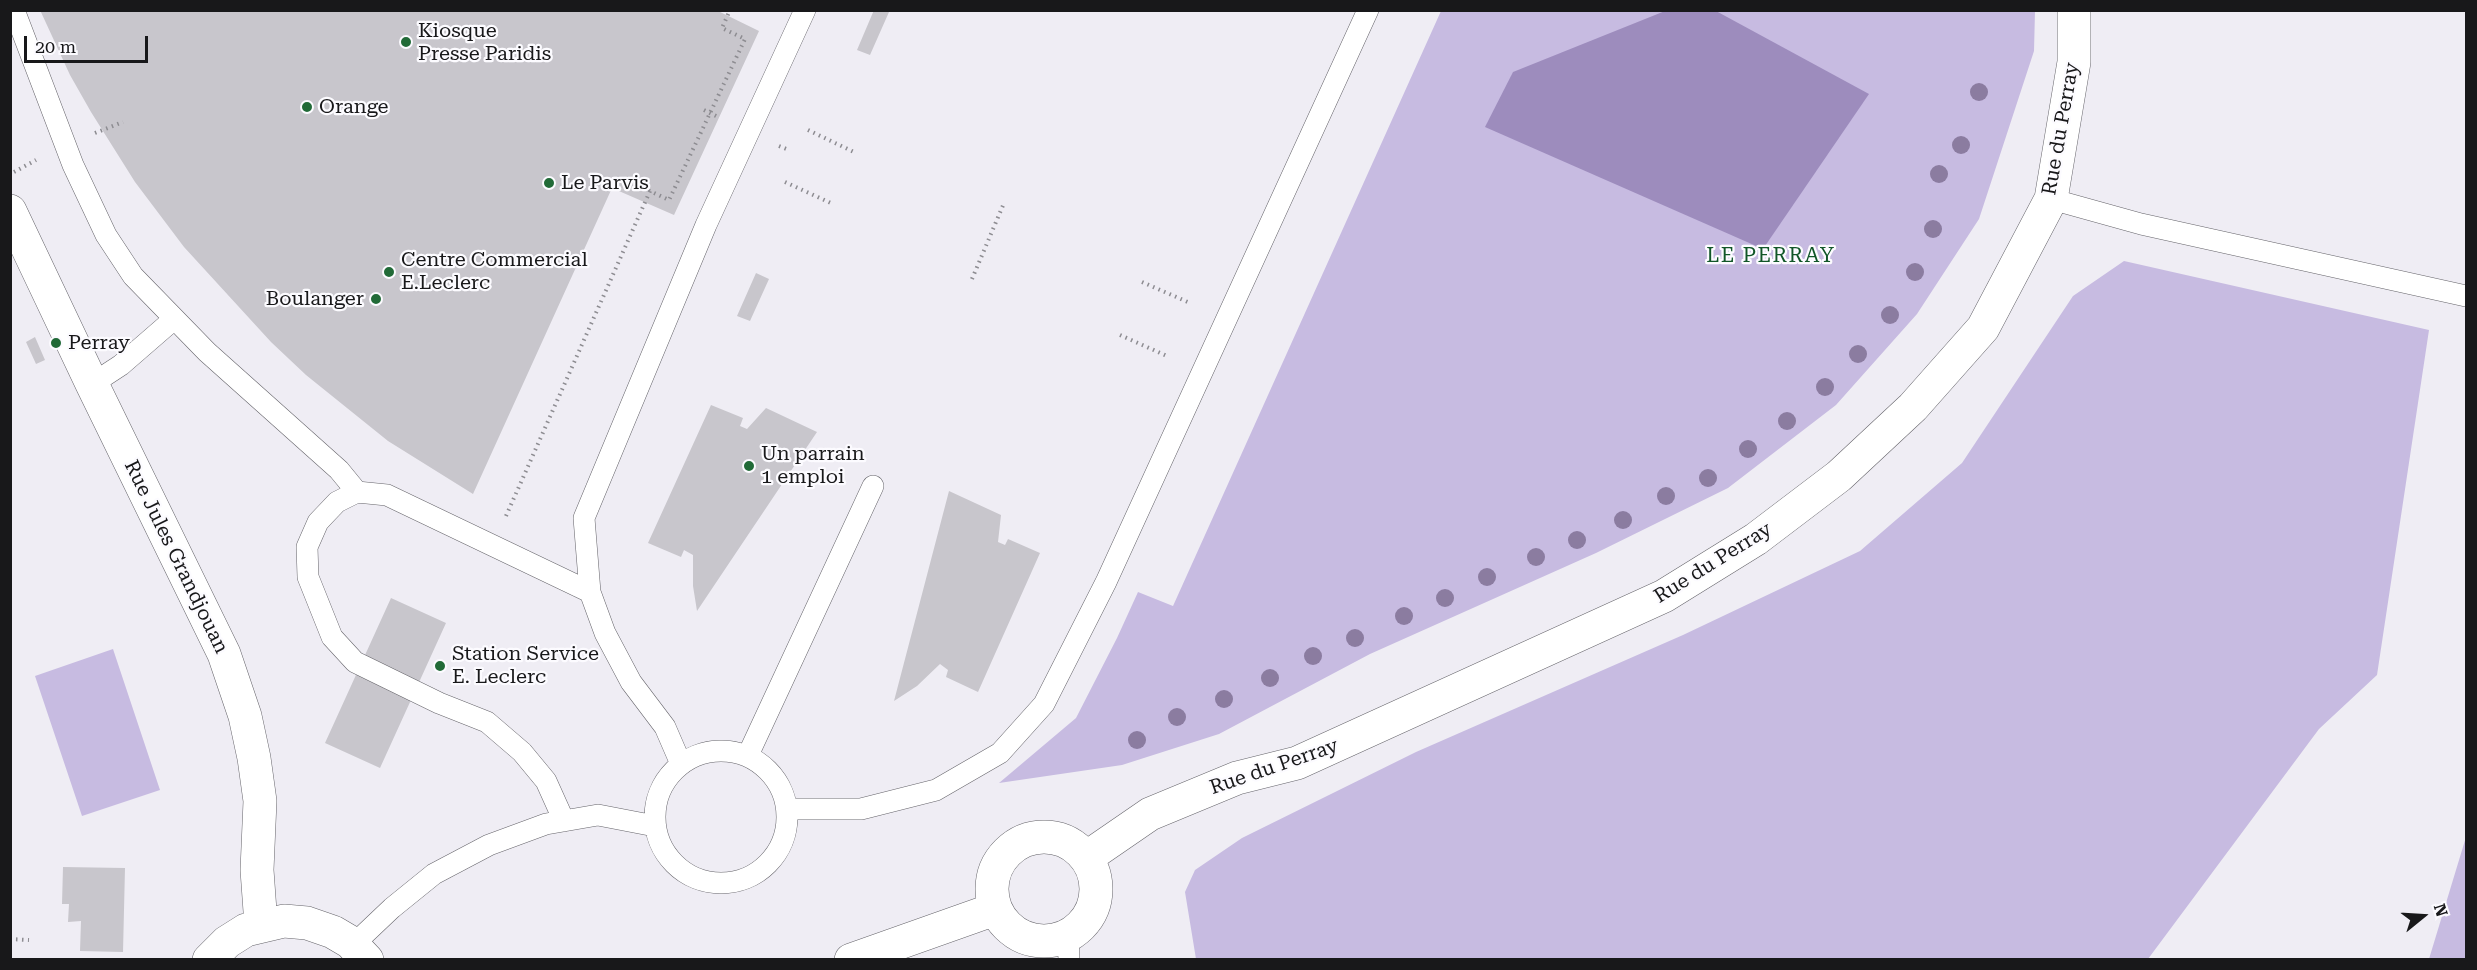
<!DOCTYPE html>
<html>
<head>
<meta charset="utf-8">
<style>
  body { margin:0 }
  #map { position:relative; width:2477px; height:970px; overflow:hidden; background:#efedf4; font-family:"Roboto Serif",serif }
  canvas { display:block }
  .frame { position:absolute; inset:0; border:12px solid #18181a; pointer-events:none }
  .north { position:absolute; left:2393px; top:886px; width:60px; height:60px; -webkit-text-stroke:4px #fcfbff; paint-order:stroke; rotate:72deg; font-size:16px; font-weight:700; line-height:24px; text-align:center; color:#18181a }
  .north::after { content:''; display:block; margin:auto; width:21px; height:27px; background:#18181a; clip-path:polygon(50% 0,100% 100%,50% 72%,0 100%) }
  .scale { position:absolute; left:24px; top:36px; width:124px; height:27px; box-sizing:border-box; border:3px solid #18181a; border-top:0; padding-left:8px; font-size:18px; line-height:21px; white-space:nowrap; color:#18181a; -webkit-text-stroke:4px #fcfbff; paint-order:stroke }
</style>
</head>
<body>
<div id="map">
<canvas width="2477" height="970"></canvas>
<div class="frame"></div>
<div class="north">N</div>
<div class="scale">20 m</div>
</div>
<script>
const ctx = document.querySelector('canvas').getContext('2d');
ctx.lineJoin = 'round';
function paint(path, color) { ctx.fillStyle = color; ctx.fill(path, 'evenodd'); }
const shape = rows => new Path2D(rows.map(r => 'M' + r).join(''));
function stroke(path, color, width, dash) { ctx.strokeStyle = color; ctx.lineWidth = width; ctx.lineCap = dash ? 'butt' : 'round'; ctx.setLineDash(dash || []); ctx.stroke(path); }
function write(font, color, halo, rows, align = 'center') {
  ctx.font = font + ' "Roboto Serif",serif'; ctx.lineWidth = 4.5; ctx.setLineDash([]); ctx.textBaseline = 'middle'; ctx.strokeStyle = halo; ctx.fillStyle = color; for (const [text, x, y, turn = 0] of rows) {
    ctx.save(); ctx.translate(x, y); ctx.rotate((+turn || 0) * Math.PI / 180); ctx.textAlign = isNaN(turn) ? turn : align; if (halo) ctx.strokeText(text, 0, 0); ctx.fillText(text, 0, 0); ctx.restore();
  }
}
paint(shape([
  [1441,11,2035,11,2034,51,1979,219,1917,314,1836,405,1728,488,1596,553,1370,654,1219,734,1122,765,999,783,1076,718,1117,638,1138,592,1173,606],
  [2124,261,2429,330,2377,675,2319,729,2148,959,1196,959,1185,892,1195,870,1242,838,1416,752,1683,635,1860,551,1962,463,2073,296],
  [113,649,160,790,82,816,35,676],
  [2466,837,2466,959,2429,959]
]), '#c7bbe1');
paint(shape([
  [1665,11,1716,11,1869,94,1763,249,1485,127,1513,72]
]), '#9d8cbd');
paint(shape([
  [40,10,716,10,759,31,674,215,612,188,473,494,388,441,306,375,271,342,184,247,135,182,91,112,70,75],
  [874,10,889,12,870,55,857,50],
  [756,273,769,279,750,321,737,316],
  [35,337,45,360,36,364,26,342],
  [711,405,743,418,740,426,747,429,766,408,817,432,697,611,693,586,693,555,684,550,681,557,648,543],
  [949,491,1001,515,998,542,1005,545,1008,539,1040,553,978,692,946,677,948,670,940,664,917,686,894,701],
  [391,598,446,623,380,768,325,743],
  [63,867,125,868,123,952,80,951,81,921,68,922,69,904,62,904]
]), '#c8c6cc');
const service = shape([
  [14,10,73,165,106,235,133,276,207,352,339,470,357,492],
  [2051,199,2141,224,2466,296],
  [92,384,121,365,174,319],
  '655 817a66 66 0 1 1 132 0a66 66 0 1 1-132 0Z',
  [748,755,873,486],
  [681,764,665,727,631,682,605,633,590,592,584,518,706,225,805,10],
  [787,809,861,809,936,790,1000,753,1044,704,1106,582,1368,10],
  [564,821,546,781,522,752,487,722,439,703,355,662,332,637,308,577,307,547,318,522,337,502,357,492,387,495,590,592],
  [1068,936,1069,960],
  [353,945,392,908,434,874,489,845,546,824,598,815,655,826]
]);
const minor = shape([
  [10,211,92,384,224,654,245,716,254,758,260,801,257,870,261,925],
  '992 889a52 52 0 1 1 104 0a52 52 0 1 1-104 0Z',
  [1086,858,1150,814,1237,778,1297,763,1664,596,1756,539,1839,476,1913,407,1983,328,2051,199,2074,62,2074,10],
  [209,960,227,942,246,930,284,921,307,923,333,932,350,942,367,960],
  [851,960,995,909]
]);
stroke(service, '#65646a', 22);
stroke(minor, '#65646a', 34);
stroke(shape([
  [704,110,720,118],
  [808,130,856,153],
  [95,133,123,122],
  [779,146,789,150],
  [14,172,36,160],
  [785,182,833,204],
  [972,279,1004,203],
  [1142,282,1190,303],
  [1120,335,1167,356],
  [506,516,650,191,669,200,745,39,722,28,730,10],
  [10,939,29,940]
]), '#8d8c91', 4, [1.5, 4.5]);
stroke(service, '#fff', 21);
stroke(minor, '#fff', 33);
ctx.fillStyle = '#8b7ca0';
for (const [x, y] of [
  [1979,92],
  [1961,145],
  [1939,174],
  [1933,229],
  [1915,272],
  [1890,315],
  [1858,354],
  [1825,387],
  [1787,421],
  [1748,449],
  [1708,478],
  [1666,496],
  [1623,520],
  [1577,540],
  [1536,557],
  [1487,577],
  [1445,598],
  [1404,616],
  [1355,638],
  [1313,656],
  [1270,678],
  [1224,699],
  [1177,717],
  [1137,740]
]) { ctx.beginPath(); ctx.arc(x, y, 9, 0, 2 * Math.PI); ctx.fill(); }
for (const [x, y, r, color] of [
  [406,42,6,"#216a37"],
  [307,107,6,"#216a37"],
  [549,183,6,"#216a37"],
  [389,272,6,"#216a37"],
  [376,299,6,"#216a37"],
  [56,343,6,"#216a37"],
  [749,466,6,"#216a37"],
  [440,666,6,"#216a37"]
]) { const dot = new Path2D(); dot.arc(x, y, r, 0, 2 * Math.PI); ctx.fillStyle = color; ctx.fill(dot); stroke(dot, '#fcfbff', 2); }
write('20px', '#18181a', '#fcfbff', [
  ["Kiosque",418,31],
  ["Presse Paridis",418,54],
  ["Orange",319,107],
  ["Le Parvis",561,183],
  ["Centre Commercial",401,260],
  ["E.Leclerc",401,283],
  ["Boulanger",364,299,"right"],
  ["Perray",68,343],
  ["Un parrain",761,454],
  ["1 emploi",761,477],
  ["Station Service",452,654],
  ["E. Leclerc",452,677]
], 'left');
write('20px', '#18181a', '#fcfbff', [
  ["Rue du Perray",2061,129,-80],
  ["Rue Jules Grandjouan",176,557,64],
  ["Rue du Perray",1713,563,-32],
  ["Rue du Perray",1274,767,-19]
]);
ctx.letterSpacing = '1.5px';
write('21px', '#115628', '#fcfbff', [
  ["LE PERRAY",1771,256]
]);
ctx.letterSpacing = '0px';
</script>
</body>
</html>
